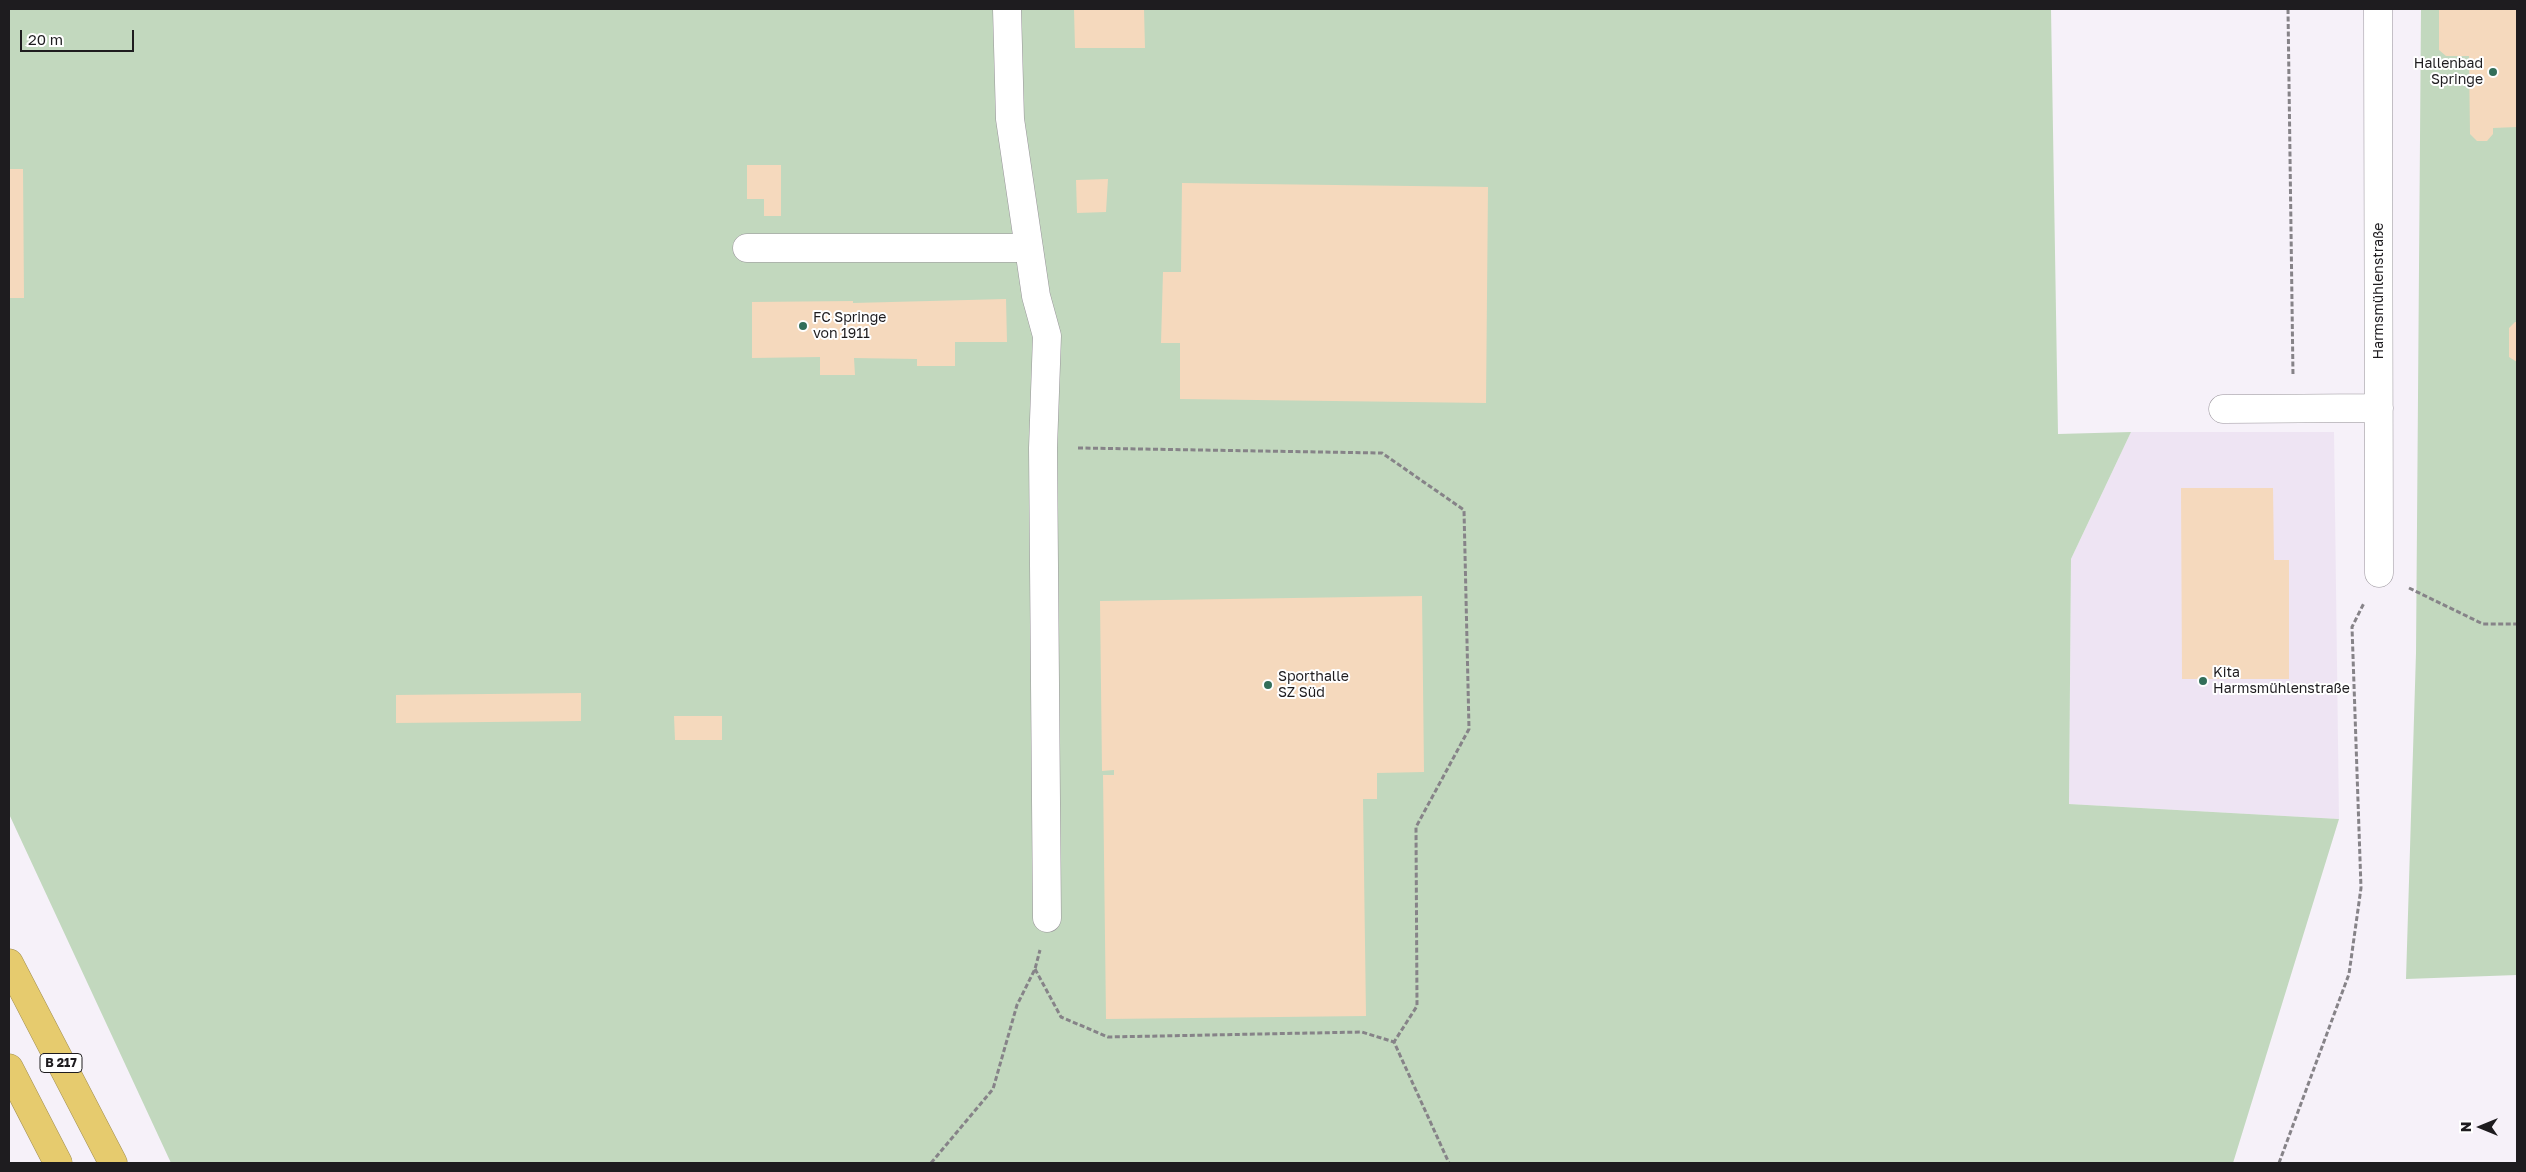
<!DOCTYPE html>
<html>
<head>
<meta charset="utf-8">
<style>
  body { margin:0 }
  #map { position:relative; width:2526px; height:1172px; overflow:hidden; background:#f6f1f9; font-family:"Golos Text",sans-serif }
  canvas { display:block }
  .frame { position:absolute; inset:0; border:10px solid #1e1c1f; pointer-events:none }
  .north { position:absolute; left:2456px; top:1102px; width:50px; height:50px; -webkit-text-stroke:4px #fff; paint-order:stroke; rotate:270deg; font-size:14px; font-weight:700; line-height:20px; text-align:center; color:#1e1c1f }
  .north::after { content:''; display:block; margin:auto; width:18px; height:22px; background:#1e1c1f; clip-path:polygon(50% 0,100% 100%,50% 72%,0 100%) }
  .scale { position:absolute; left:20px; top:30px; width:114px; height:22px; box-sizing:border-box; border:2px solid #1e1c1f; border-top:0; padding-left:6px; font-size:15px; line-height:18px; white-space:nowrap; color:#1e1c1f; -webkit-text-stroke:4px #fff; paint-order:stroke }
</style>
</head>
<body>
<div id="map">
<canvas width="2526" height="1172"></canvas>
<div class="frame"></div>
<div class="north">N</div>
<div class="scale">20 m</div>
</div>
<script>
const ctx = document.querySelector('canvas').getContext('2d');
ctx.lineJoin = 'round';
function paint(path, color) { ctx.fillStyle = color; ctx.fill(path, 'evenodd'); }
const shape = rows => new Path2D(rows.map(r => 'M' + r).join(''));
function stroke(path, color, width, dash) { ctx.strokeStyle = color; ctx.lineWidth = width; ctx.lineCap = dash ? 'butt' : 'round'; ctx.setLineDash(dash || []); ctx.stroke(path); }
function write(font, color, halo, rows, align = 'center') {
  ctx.font = font + ' "Golos Text",sans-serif'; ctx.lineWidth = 4; ctx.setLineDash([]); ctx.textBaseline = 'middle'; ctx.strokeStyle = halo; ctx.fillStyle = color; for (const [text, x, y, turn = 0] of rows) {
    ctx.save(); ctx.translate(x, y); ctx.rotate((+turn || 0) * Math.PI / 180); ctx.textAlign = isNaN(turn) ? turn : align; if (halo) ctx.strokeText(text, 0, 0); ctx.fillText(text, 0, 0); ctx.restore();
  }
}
paint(shape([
  [2131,432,2334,432,2339,819,2069,804,2071,559]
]), '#eee4f3');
paint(shape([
  [9,9,2051,9,2058,434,2131,432,2071,559,2069,804,2339,819,2233,1163,171,1163,9,814],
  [2421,9,2517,9,2517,975,2406,979,2416,653]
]), '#c2d8be');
paint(shape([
  [1074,9,1144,9,1145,48,1075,48],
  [2439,9,2517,9,2517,127,2493,128,2493,134,2487,141,2477,141,2470,134,2469,56,2446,56,2439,50],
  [747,165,781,165,781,216,764,216,764,199,747,199],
  [9,169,23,169,24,298,9,298],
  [1108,179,1106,212,1077,213,1076,180],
  [1182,183,1488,187,1486,403,1180,399,1180,343,1161,343,1163,272,1181,272],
  [1006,299,1007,342,955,342,955,366,917,366,917,359,854,358,855,375,820,375,820,357,752,358,752,302,853,301,853,303],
  [2515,322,2517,322,2517,362,2509,357,2509,328],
  [2181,488,2273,488,2274,560,2289,560,2289,679,2182,679],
  [1422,596,1424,772,1377,773,1377,799,1363,799,1366,1016,1106,1019,1103,775,1114,775,1114,770,1102,771,1100,601],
  [581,693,581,721,396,723,396,695],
  [674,716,722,716,722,740,675,740]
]), '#f5d9bd');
const minor = shape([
  [1007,9,1010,119,1036,296,1047,336,1043,448,1047,918],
  [2378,9,2379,573],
  [747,248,1029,248],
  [2223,409,2379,408]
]);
const highway = shape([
  [9,963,113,1163],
  [9,1068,58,1163]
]);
stroke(minor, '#979299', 29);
stroke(highway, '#a08e52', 29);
stroke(shape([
  [2288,9,2293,376],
  [1078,448,1382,453,1464,510,1469,729,1416,827,1417,1006,1394,1042],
  [2409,588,2483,624,2517,624],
  [1035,969,1061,1017,1108,1037,1362,1032,1394,1042,1449,1163],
  [931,1163,993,1089,1017,1005,1035,969,1040,950],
  [2279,1163,2349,974,2361,888,2352,627,2364,603]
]), '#868388', 3, [5, 2.5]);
stroke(minor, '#fff', 28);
stroke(highway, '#e6cb6e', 28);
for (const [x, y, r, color] of [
  [2493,72,5,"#326e59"],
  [803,326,5,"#326e59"],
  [2203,681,5,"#326e59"],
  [1268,685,5,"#326e59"]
]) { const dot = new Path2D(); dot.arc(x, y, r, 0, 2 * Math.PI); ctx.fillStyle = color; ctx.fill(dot); stroke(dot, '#fff', 2); }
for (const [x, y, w] of [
  [61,1063,42]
]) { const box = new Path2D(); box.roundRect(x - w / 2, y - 9.5, w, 19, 4); ctx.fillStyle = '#fff'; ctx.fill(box); stroke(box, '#1e1c1f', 1); }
write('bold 12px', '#1e1c1f', null, [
  ["B 217",61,1063]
]);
write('14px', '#1e1c1f', '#fff', [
  ["Hallenbad",2483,64,"right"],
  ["Springe",2483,80,"right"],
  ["FC Springe",813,318],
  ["von 1911",813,334],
  ["Kita",2213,673],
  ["Harmsmühlenstraße",2213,689],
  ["Sporthalle",1278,677],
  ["SZ Süd",1278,693]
], 'left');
write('14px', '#1e1c1f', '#fff', [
  ["Harmsmühlenstraße",2379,291,-90]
]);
</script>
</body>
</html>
